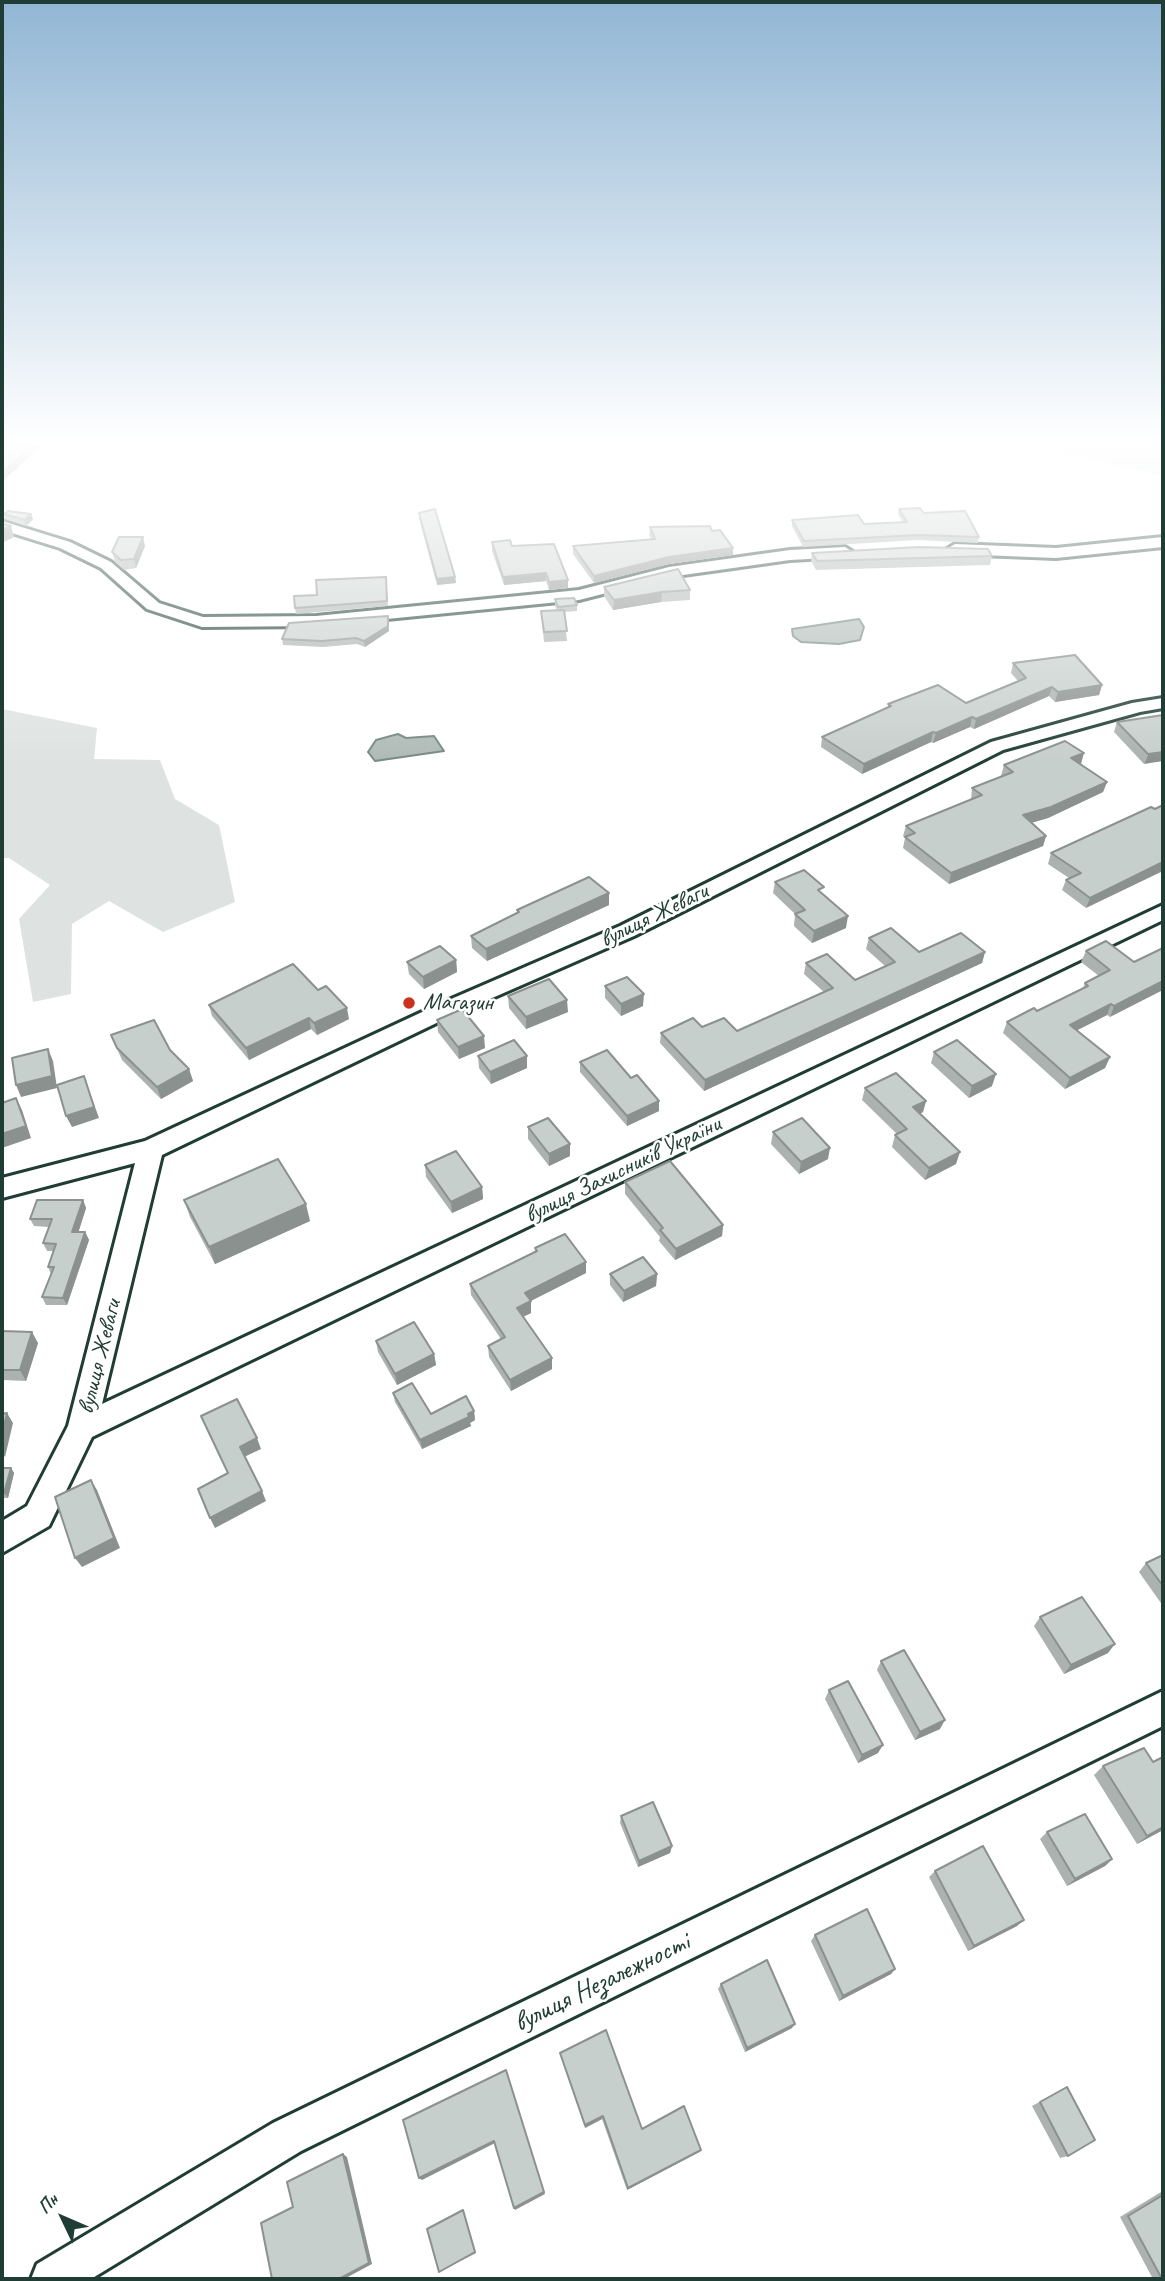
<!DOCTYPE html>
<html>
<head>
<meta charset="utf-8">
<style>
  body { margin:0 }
  #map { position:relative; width:1165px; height:2281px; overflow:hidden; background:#fff; font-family:Caveat,sans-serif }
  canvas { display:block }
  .frame { position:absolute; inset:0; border:4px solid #1f3d34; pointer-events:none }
  .north { position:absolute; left:28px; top:2183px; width:70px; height:70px; -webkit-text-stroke:5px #fff; paint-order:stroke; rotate:314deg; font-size:19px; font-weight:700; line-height:28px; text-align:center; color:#1f3d34 }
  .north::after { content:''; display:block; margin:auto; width:24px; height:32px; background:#1f3d34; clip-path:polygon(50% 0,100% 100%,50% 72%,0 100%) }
</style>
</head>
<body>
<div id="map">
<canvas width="1165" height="2281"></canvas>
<div class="frame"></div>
<div class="north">Пн</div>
</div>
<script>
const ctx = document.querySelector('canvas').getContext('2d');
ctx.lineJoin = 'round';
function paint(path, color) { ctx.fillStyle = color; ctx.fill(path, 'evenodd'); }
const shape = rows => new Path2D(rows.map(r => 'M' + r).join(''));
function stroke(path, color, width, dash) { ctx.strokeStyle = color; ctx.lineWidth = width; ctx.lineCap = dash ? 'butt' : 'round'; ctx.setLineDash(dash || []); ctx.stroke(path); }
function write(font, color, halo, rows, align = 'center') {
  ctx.font = font + ' Caveat,sans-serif'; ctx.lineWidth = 5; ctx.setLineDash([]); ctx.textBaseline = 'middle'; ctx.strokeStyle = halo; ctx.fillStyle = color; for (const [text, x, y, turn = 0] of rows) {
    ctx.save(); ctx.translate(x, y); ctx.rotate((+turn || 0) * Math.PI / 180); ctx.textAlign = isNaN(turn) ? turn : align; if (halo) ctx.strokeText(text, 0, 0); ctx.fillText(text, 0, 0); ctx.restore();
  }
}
paint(shape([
  [1053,445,1163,445,1163,476,1060,452],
  [2,709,97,728,94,759,160,760,175,799,219,825,235,902,163,932,109,901,72,924,71,994,33,1002,19,919,50,885,9,858,2,858]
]), '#dee3e2');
const water = shape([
  [859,619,864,627,860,640,839,644,801,642,793,636,792,629,859,619],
  [398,734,406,738,434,736,444,751,375,761,368,752,376,740,398,734]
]);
paint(water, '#afbab7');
stroke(water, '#758883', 2);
const street = shape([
  [2,521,70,542,111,562,159,603,203,617,316,616,579,590,669,567,790,550,845,547,853,552,845,557,790,560,669,577,579,600,316,626,202,627,147,609,101,568,60,548,2,530,2,521],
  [1163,537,1163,547,1056,558,955,554,947,549,955,544,1056,548,1163,537],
  [1163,698,1163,708,1140,712,1003,750,634,936,451,1016,162,1155,102,1404,1163,905,1163,920,92,1437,49,1526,2,1553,2,1521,27,1506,68,1426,135,1163,2,1198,2,1178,145,1141,435,1006,620,926,991,742,1132,703,1163,698],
  [1163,1691,1163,1726,301,2151,91,2279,31,2279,37,2264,273,2123,1163,1691]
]);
stroke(street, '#1f3d34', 6);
paint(street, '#fff');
paint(shape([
  [899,509,924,513,979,537,978,543,917,540,803,547,792,526,792,520,864,524,903,523,898,514],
  [419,513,455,577,456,583,437,585,419,519],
  [4,514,31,514,33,519,26,526,5,519],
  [650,527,733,555,669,564,594,583,573,554,573,546,651,539,649,535],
  [492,542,512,546,568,588,549,590,546,581,504,585,492,551],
  [145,546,136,568,124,570,115,562,112,552],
  [812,553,992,556,990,565,816,570,811,561],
  [386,577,388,606,296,614,295,608,317,595],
  [604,587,690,590,690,600,661,602,613,610,604,596],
  [555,599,577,605,577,611,564,612,567,641,544,642,541,611,557,611,555,605],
  [389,631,365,647,357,644,323,647,283,645,282,639],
  [1013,663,1102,685,1099,695,1055,702,1049,696,974,729,970,727,933,743,931,742,862,774,821,747,822,737,888,708,888,704,966,703,1018,681,1011,673],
  [1163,715,1144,764,1114,732,1117,722],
  [1079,764,1107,782,1103,792,1048,818,1031,823,1046,836,1043,846,949,884,903,848,905,838,903,836,906,826,971,800,972,788,1002,777,1001,776,1004,765,1081,764],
  [1155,809,1086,908,1062,890,1066,880,1069,878,1048,864,1051,853],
  [775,882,823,894,846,928,812,943,794,926,795,914,773,893],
  [609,893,609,905,487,961,472,948,471,936,517,914,517,910],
  [869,938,919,952,985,952,982,963,704,1091,660,1043,661,1033,702,1027,737,1031,824,992,804,974,806,963,855,980,885,966,866,949],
  [1086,951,1134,962,1110,1017,1107,1015,1077,1030,1110,1057,1105,1068,1065,1089,1003,1033,1007,1022,1037,1011,1083,988,1085,983,1099,976,1081,962],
  [456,960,457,972,424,989,409,974,407,962],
  [605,986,643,1006,621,1016,605,998],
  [318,990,349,1019,317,1035,311,1029,249,1060,212,1016,209,1005],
  [508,996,568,1012,526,1029,509,1008],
  [437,1020,485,1048,459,1059,438,1032],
  [111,1035,170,1050,189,1069,193,1081,161,1099,122,1060],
  [934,1052,992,1086,969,1098,931,1063],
  [478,1056,527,1068,491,1084,479,1068],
  [580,1062,631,1078,659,1101,659,1111,627,1126,580,1072],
  [865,1088,926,1101,923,1112,920,1114,956,1164,925,1180,892,1147,895,1135,897,1134,862,1100],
  [528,1127,570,1156,549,1166,528,1139],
  [773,1132,828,1159,799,1174,771,1144],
  [425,1165,482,1187,483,1199,452,1213,426,1177],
  [625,1182,723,1225,722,1236,675,1260,659,1241,660,1237,625,1194],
  [83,1200,86,1208,78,1232,85,1232,89,1240,67,1305,46,1305,42,1297,51,1274,48,1267,53,1251,47,1251,43,1243,49,1227,34,1226,30,1219],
  [184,1200,310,1221,215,1264,190,1217],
  [535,1248,586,1273,530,1301,531,1313,523,1317,552,1369,511,1391,489,1357,488,1346,501,1339,471,1295,470,1284,535,1252],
  [610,1274,657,1274,656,1286,623,1302,610,1285],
  [2,1331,38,1343,26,1381,2,1380],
  [376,1341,434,1354,436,1365,397,1385,378,1352],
  [393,1393,431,1414,474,1411,475,1420,470,1423,471,1426,422,1449,395,1402],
  [2,1468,11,1468,14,1473,8,1498,2,1498],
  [1163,1555,1163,1606,1139,1572,1146,1563],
  [1040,1617,1108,1653,1064,1674,1034,1626],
  [881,1661,940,1729,915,1740,877,1670],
  [829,1690,878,1753,858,1763,825,1699],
  [1163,1757,1163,1830,1137,1844,1094,1775,1103,1766,1153,1762],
  [621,1816,672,1846,670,1853,638,1867,620,1823],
  [1047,1832,1112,1859,1105,1866,1067,1886,1040,1839],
  [935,1871,1017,1926,968,1951,929,1877],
  [815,1935,895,1969,891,1974,839,2001,811,1941],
  [721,1984,792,2028,745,2052,718,1989],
  [560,2053,642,2129,701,2150,699,2152,627,2190,602,2119,585,2128,561,2057],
  [1067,2087,1068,2156,1060,2158,1032,2106],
  [1161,2192,1163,2192,1163,2279,1153,2279,1120,2217]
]), '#abb2af');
paint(shape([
  [32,445,42,445,2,482,2,473],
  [31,514,33,519,26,526,25,520],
  [11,526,14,537,2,543,2,530],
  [143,537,145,546,136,568,134,559],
  [733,548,733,555,669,564,594,583,594,576,669,557],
  [546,573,546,581,504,585,503,577],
  [455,577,456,583,437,585,437,579],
  [568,580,568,588,549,590,549,582],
  [662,592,661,602,613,610,614,600],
  [388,616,389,631,365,647,364,641],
  [1102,685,1099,695,1055,702,1058,692],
  [1052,687,1049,696,974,729,976,719],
  [972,717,970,727,933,743,936,733],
  [933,732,931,742,862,774,864,764],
  [1163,752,1163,761,1144,764,1148,754],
  [1084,753,1081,764,1068,769,1071,758],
  [1107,782,1103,792,1048,818,1020,826,1023,815],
  [1046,836,1043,846,949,884,951,873],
  [1163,862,1163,871,1086,908,1090,898],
  [609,893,609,905,487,961,486,949],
  [848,916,846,928,812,943,814,931],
  [985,952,982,963,704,1091,705,1080],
  [456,960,457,972,424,989,423,977],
  [1163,981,1163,990,1110,1017,1114,1006],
  [644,994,643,1006,621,1016,621,1004],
  [567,1000,568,1012,526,1029,526,1017],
  [1111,1004,1107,1015,1066,1036,1070,1025],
  [347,1008,349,1019,317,1035,314,1023],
  [309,1018,311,1029,249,1060,246,1048],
  [484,1036,485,1048,459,1059,458,1047],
  [48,1049,53,1061,57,1088,21,1097,16,1085],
  [527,1056,527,1068,491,1084,490,1072],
  [1110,1057,1105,1068,1065,1089,1070,1078],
  [189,1069,193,1081,161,1099,157,1087],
  [996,1074,992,1086,969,1098,972,1086],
  [84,1076,99,1118,72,1127,66,1116],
  [16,1098,22,1110,31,1138,2,1148,2,1134],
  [659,1101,659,1111,627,1126,627,1116],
  [926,1101,923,1112,910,1119,913,1107],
  [570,1144,570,1156,549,1166,549,1154],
  [830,1148,828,1159,799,1174,801,1162],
  [960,1152,956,1164,925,1180,929,1168],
  [482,1187,483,1199,452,1213,451,1202],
  [83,1200,86,1208,76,1240,72,1232],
  [306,1204,310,1221,215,1264,209,1247],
  [723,1225,722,1236,675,1260,676,1249],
  [85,1232,89,1240,67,1305,63,1298],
  [586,1262,586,1273,525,1304,525,1293],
  [657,1274,656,1286,623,1302,624,1291],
  [531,1301,531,1313,518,1319,517,1308],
  [32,1332,38,1343,26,1381,20,1370],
  [434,1354,436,1365,397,1385,395,1374],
  [552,1358,552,1369,511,1391,510,1380],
  [474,1411,475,1420,470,1423,471,1426,422,1449,420,1440],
  [7,1413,13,1423,5,1457,2,1453,2,1434],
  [257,1438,261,1449,244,1457,240,1447],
  [11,1468,14,1473,8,1498,4,1493],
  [91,1480,97,1490,120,1548,82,1567,75,1558],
  [262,1491,266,1501,215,1528,210,1518],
  [1115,1644,1108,1653,1064,1674,1071,1665],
  [945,1720,940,1729,915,1740,920,1732],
  [883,1745,878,1753,858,1763,862,1755],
  [1163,1827,1163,1830,1137,1844,1147,1836],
  [672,1846,670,1853,638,1867,639,1861],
  [1112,1859,1105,1866,1067,1886,1075,1879],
  [1024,1920,1017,1926,968,1951,974,1946],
  [895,1969,891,1974,839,2001,843,1996],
  [795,2024,792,2028,745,2052,747,2048],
  [603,2116,602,2119,585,2128,585,2125],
  [494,2141,495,2143,422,2180,419,2178],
  [701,2150,699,2152,627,2190,628,2188],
  [343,2154,347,2157,372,2264,344,2279,339,2279],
  [544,2192,545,2194,515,2210,514,2208],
  [463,2210,476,2253,439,2272]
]), '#8b918f');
const building = shape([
  [2,445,32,445,2,473,2,445],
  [920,508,924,513,965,511,979,537,918,535,804,541,792,520,858,515,864,524,907,522,899,509,920,508],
  [435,509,455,577,437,579,419,513,435,509],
  [8,511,31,514,25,520,4,514,8,511],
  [2,523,11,526,2,530,2,523],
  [710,526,712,531,720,530,733,548,669,557,594,576,573,546,655,539,650,527,710,526],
  [119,537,143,537,134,559,121,560,112,552,119,537],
  [510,540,512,546,554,544,568,580,549,582,546,573,503,577,492,542,510,540],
  [919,547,988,549,992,556,817,561,812,553,919,547],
  [678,569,690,590,662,592,614,600,604,587,678,569],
  [386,577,387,601,295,608,294,596,317,595,316,580,386,577],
  [574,598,577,605,558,607,555,599,574,598],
  [564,610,567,631,544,632,541,611,564,610],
  [388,616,388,626,364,641,356,638,322,641,282,639,289,623,388,616],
  [1075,655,1102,685,1058,692,1052,687,976,719,972,717,936,733,933,732,864,764,822,737,891,706,888,704,938,685,966,703,1026,678,1013,663,1075,655],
  [1163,715,1163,752,1148,754,1117,722,1163,715],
  [1065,741,1084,753,1071,758,1107,782,1051,807,1023,815,1046,836,951,873,905,837,915,833,906,826,982,795,972,788,1013,772,1004,765,1065,741],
  [1163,805,1163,862,1090,898,1066,880,1081,873,1051,853,1151,807,1155,809,1163,805],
  [804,870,824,887,818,890,848,916,814,931,795,914,805,910,775,882,804,870],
  [589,877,609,893,486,949,471,936,519,912,517,910,589,877],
  [891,928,919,952,961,933,985,952,705,1080,661,1033,693,1018,702,1027,724,1018,737,1031,833,988,806,963,827,954,855,980,895,962,869,938,891,928],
  [1106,941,1134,962,1163,948,1163,981,1114,1006,1111,1004,1070,1025,1110,1057,1070,1078,1007,1022,1034,1008,1037,1011,1088,986,1085,983,1110,970,1086,951,1106,941],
  [440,946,456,960,423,977,407,962,440,946],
  [293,964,318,990,326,986,347,1008,314,1023,309,1018,246,1048,209,1005,293,964],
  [627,977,644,994,621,1004,605,986,627,977],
  [549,979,567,1000,526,1017,508,996,549,979],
  [462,1009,484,1036,458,1047,437,1020,462,1009],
  [154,1020,170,1050,189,1069,157,1087,117,1048,111,1035,154,1020],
  [514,1040,527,1056,490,1072,478,1056,514,1040],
  [957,1040,996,1074,972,1086,934,1052,957,1040],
  [48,1049,52,1076,16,1085,12,1058,48,1049],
  [607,1050,631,1078,637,1075,659,1101,627,1116,580,1062,607,1050],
  [896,1073,926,1101,913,1107,960,1152,929,1168,895,1135,907,1129,865,1088,896,1073],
  [84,1076,94,1107,66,1116,57,1085,84,1076],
  [16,1098,26,1126,2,1134,2,1103,16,1098],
  [548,1118,570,1144,549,1154,528,1127,548,1118],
  [802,1118,830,1148,801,1162,773,1132,802,1118],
  [456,1151,482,1187,451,1202,425,1165,456,1151],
  [278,1159,306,1204,209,1247,184,1200,278,1159],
  [670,1161,723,1225,676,1249,660,1230,663,1228,625,1182,670,1161],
  [37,1200,83,1200,72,1232,85,1232,63,1298,42,1297,54,1267,48,1267,56,1244,43,1243,52,1219,30,1219,37,1200],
  [565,1234,586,1262,525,1293,531,1301,517,1308,552,1358,510,1380,488,1346,505,1337,470,1284,537,1251,535,1248,565,1234],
  [643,1257,657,1274,624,1291,610,1274,643,1257],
  [414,1322,434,1354,395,1374,376,1341,414,1322],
  [2,1331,32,1332,20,1370,2,1370,2,1331],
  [412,1383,431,1414,466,1396,474,1411,468,1414,469,1417,420,1440,393,1393,412,1383],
  [237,1399,257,1438,240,1447,262,1491,210,1518,198,1489,228,1473,201,1416,237,1399],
  [7,1413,2,1434,2,1414,7,1413],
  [2,1468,11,1468,4,1493,2,1493,2,1468],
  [91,1480,114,1538,75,1558,55,1497,91,1480],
  [1163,1555,1163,1586,1146,1563,1163,1555],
  [1082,1597,1115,1644,1071,1665,1040,1617,1082,1597],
  [904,1650,945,1720,920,1732,881,1661,904,1650],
  [848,1681,883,1745,862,1755,829,1690,848,1681],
  [1144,1748,1153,1762,1163,1757,1163,1827,1147,1836,1103,1766,1144,1748],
  [653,1802,672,1846,639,1861,621,1816,653,1802],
  [1085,1814,1112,1859,1075,1879,1047,1832,1085,1814],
  [983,1846,1024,1920,974,1946,935,1871,983,1846],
  [867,1909,895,1969,843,1996,815,1935,867,1909],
  [767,1960,795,2024,747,2048,721,1984,767,1960],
  [606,2030,642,2129,684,2106,701,2150,628,2188,603,2116,585,2125,560,2053,606,2030],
  [506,2070,544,2192,514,2208,494,2141,419,2178,403,2120,506,2070],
  [1067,2087,1095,2140,1068,2156,1040,2102,1067,2087],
  [343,2154,369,2263,339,2279,272,2279,261,2223,293,2207,287,2182,343,2154],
  [1163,2195,1163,2279,1162,2279,1128,2216,1163,2195],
  [463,2210,475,2252,439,2272,427,2229,463,2210]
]);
paint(building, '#c7cfcc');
stroke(building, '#8b918f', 2);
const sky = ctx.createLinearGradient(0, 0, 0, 764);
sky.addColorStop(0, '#91b6d4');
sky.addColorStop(0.58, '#fff');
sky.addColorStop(1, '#ffffff00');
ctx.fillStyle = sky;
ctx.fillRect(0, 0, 1165, 764);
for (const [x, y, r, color] of [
  [409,1003,7,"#c8321e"]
]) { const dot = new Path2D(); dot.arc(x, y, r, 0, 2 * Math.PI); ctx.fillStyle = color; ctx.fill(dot); stroke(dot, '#fff', 2.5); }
write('24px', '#1f3d34', '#fff', [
  ["вулиця Жеваги",654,916,-26],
  ["вулиця Захисників України",623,1170,-26],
  ["вулиця Жеваги",100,1357,-76]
]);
write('24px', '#1f3d34', '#fff', [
  ["Магазин",423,1003]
], 'left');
write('28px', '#1f3d34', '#fff', [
  ["вулиця Незалежності",602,1983,-26]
]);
</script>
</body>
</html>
